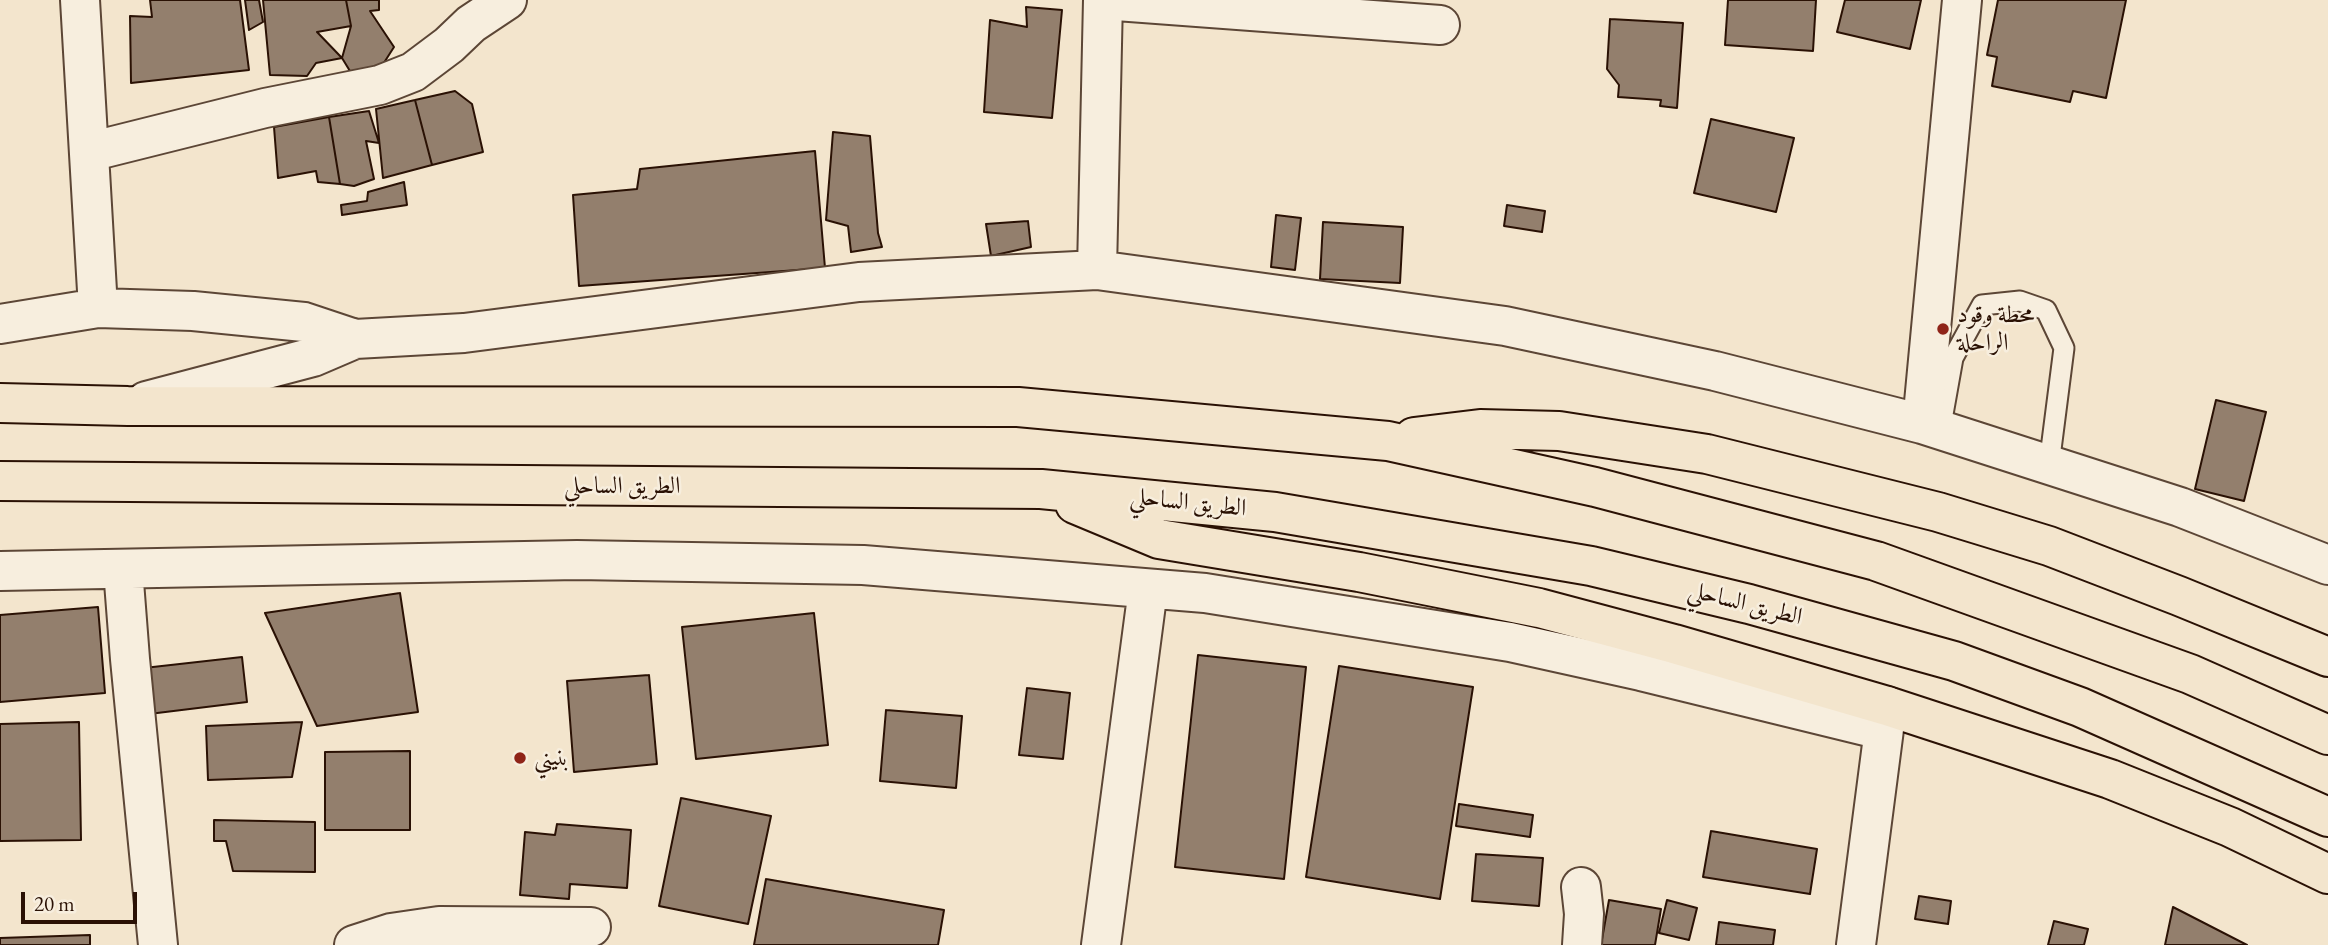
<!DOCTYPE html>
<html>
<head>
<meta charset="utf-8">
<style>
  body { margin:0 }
  #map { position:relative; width:2328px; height:945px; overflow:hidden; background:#f3e5cd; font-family:"EB Garamond",serif }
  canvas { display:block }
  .scale { position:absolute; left:21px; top:892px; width:116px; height:32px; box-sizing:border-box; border:4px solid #2a1104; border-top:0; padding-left:9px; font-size:21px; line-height:24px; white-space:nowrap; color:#2a1104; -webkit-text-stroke:5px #f7eede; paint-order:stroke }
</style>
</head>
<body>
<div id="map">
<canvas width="2328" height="945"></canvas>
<div class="scale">20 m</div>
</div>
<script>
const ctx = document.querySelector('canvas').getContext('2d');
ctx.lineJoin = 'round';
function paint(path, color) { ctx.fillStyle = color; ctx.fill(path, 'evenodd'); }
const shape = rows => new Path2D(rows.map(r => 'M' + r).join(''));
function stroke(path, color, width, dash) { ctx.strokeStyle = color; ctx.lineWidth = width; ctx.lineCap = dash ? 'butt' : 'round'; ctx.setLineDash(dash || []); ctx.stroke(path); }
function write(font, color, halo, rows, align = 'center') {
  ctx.font = font + ' "EB Garamond",Amiri,serif'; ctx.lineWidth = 5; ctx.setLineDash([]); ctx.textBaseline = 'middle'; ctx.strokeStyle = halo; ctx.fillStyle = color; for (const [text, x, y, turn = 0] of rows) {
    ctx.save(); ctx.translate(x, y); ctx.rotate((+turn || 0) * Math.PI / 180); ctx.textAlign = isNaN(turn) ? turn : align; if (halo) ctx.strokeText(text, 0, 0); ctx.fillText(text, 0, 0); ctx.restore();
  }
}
const building = shape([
  [150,0,240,0,249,70,131,83,130,16,152,17,150,0],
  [245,0,259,0,263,22,249,30,245,0],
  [263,0,346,0,351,26,317,32,342,58,316,63,307,76,270,75,263,0],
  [346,0,379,0,379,10,370,11,394,47,380,69,353,76,342,58,351,26,346,0],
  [1728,0,1816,0,1813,51,1725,45,1728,0],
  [1845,0,1921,0,1910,49,1837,32,1845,0],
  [1998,0,2126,0,2106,98,2073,91,2070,102,1992,86,1997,57,1987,55,1998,0],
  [1026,7,1062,10,1052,118,984,112,990,20,1027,27,1026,7],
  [1610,19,1683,23,1677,108,1660,106,1661,100,1618,97,1619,85,1607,69,1610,19],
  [455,91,472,104,483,152,432,165,415,100,455,91],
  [415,100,432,165,383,178,376,109,415,100],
  [369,111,379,143,366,141,374,179,354,186,340,184,329,117,369,111],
  [329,117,340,184,318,182,316,171,278,178,274,127,329,117],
  [1711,119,1794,138,1776,212,1694,193,1711,119],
  [833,132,870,136,878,233,882,247,851,252,848,226,826,220,833,132],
  [815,151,825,268,579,286,573,195,637,189,640,169,815,151],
  [404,182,407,205,342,215,341,205,367,201,368,192,404,182],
  [1507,205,1545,211,1542,232,1504,226,1507,205],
  [1276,215,1301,218,1295,270,1271,267,1276,215],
  [1028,221,1031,247,991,256,986,224,1028,221],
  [1323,222,1403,227,1400,283,1320,279,1323,222],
  [2216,400,2266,412,2244,501,2195,489,2216,400],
  [400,593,418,712,317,726,265,613,400,593],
  [98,607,105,693,0,702,0,615,98,607],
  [814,613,828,745,696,759,682,627,814,613],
  [1198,655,1306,667,1284,879,1175,867,1198,655],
  [242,657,247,702,149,714,144,668,242,657],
  [1339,666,1473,687,1440,899,1306,877,1339,666],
  [649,675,657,764,574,772,567,681,649,675],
  [1027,688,1070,693,1063,759,1019,755,1027,688],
  [886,710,962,716,956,788,880,781,886,710],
  [79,722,81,840,0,841,0,724,79,722],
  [302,722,292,777,208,780,206,726,302,722],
  [410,751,410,830,325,830,325,752,410,751],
  [681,798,771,816,748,924,659,906,681,798],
  [1459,804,1533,815,1530,837,1456,826,1459,804],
  [214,820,315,822,315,872,233,871,226,841,214,841,214,820],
  [557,824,631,830,627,888,570,884,569,899,520,895,525,832,555,835,557,824],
  [1711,831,1817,849,1810,894,1703,877,1711,831],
  [1476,854,1543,858,1539,906,1472,901,1476,854],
  [766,879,944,910,938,945,754,945,766,879],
  [1919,896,1951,901,1948,924,1915,919,1919,896],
  [1609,900,1661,909,1655,945,1601,945,1609,900],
  [1667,900,1697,908,1689,940,1659,933,1667,900],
  [2173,907,2247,945,2165,945,2173,907],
  [2054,921,2088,929,2084,945,2048,945,2054,921],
  [1719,922,1775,930,1773,945,1716,945,1719,922],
  [90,935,90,945,0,945,0,938,90,935]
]);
paint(building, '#937f6d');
stroke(building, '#2a1104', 2);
const service = shape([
  [1940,431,1953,358,1982,305,2020,301,2046,310,2064,348,2049,465]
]);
const minor = shape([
  [80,0,98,308],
  [1103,0,1440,25],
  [89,152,265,108,380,85,413,72,449,45,471,24,507,0],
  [1097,270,1103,0],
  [0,324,98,308,193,311,304,322,355,339],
  [146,401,313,357,355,339,464,333,859,282,1097,270,1505,326,1715,371,1922,424,2180,507,2328,565],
  [1922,424,1962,0],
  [123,569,130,659,158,945],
  [0,571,577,560,863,565,1205,593,1510,642,1641,671,1882,730],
  [1581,887,1584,914,1582,945],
  [354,945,391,933,439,926,591,927],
  [1101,945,1148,589],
  [1856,945,1887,706]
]);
const trunk = shape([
  [0,403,128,406,1018,407,1388,441,1595,487,1876,561,2190,674,2328,735],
  [1414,437,1480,429,1559,431,1707,454,1938,512,2049,546,2179,596,2328,657],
  [0,481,1041,489,1275,512,1591,566,1749,604,1954,661,2080,707,2328,817],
  [1075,504,1159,539,1359,572,1539,608,1674,644,1887,706,2110,779,2230,827,2328,874]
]);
stroke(service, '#5c4636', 23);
stroke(minor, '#5c4636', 42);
stroke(trunk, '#2a1104', 42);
stroke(service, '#f7eede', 19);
stroke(minor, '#f7eede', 38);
stroke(trunk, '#f3e5cd', 38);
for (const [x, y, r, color] of [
  [1943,329,7,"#8f2418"],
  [520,758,7,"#8f2418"]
]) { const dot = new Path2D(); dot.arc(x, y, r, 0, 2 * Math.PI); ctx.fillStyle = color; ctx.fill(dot); stroke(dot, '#f7eede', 2.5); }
write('24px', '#2a1104', '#f7eede', [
  ["محطة وقود",1957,315],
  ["الراحلة",1957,343],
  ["بنيني",534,758]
], 'left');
write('24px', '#2a1104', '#f7eede', [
  ["الطريق الساحلي",622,486],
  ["الطريق الساحلي",1188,503,6],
  ["الطريق الساحلي",1745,604,14]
]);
</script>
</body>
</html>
